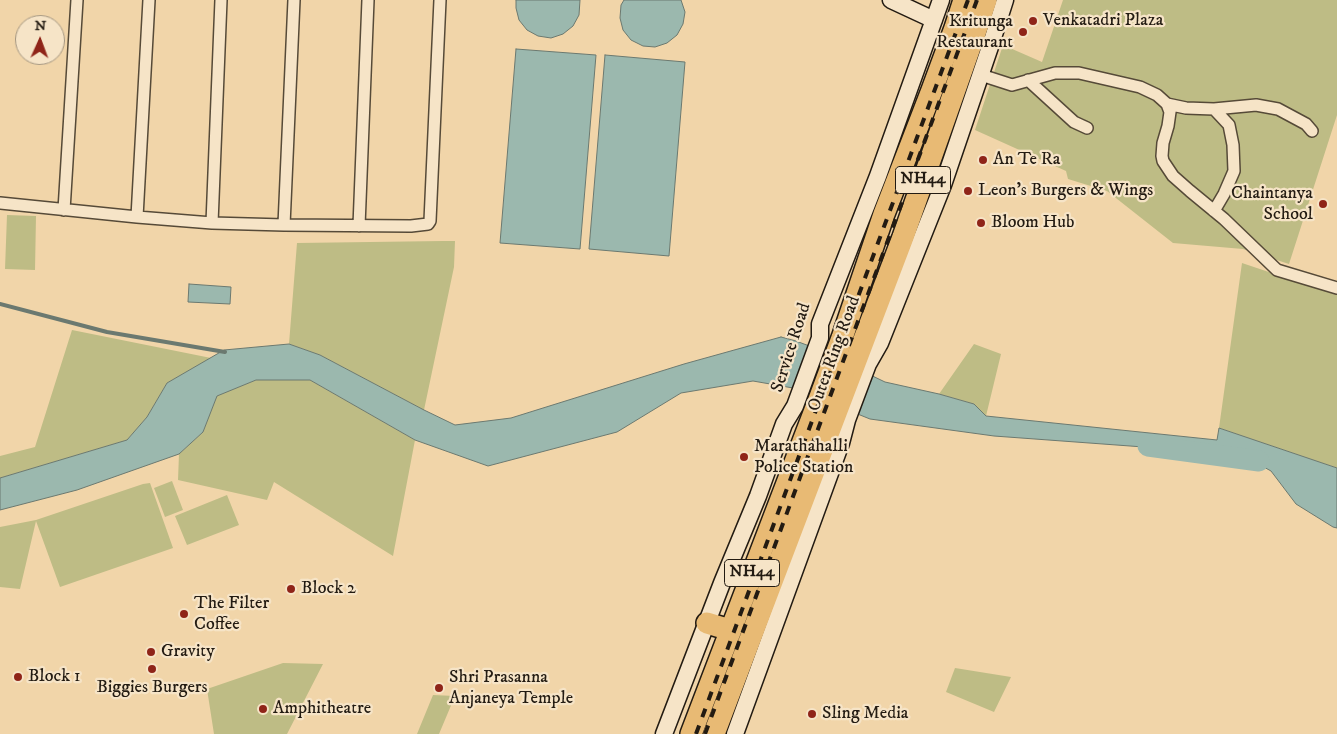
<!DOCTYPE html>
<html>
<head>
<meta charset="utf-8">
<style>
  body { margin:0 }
  #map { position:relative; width:1337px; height:734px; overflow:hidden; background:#f1d5a9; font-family:"IM FELL DW Pica",serif }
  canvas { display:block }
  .north { position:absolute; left:15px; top:15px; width:50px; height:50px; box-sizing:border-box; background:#f6e4c7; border:1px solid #a2947f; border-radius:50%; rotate:2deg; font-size:14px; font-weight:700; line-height:20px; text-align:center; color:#231b12 }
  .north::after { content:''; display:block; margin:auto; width:18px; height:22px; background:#8f2418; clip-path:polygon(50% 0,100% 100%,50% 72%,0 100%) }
</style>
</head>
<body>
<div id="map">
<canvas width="1337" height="734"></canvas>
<div class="north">N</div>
</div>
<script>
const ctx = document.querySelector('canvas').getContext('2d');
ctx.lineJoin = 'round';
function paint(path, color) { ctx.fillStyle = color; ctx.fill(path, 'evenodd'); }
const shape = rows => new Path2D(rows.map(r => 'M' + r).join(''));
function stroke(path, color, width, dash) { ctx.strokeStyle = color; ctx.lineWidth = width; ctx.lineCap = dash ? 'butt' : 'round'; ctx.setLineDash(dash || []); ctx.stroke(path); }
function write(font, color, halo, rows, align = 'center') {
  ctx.font = font + ' "IM FELL DW Pica",serif'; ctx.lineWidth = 4.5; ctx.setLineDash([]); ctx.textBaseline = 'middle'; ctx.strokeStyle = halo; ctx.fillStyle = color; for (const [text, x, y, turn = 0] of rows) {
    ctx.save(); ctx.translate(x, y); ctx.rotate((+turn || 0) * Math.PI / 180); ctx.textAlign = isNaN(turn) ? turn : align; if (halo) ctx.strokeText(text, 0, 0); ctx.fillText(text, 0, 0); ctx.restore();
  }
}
paint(shape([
  [1063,0,1337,0,1337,115,1289,264,1243,249,1173,243,1107,191,1068,179,1066,171,975,130,1003,45,1042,62],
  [7,215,36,216,35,270,5,269],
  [443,241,455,241,454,267,424,410,320,355,289,344,297,243],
  [1242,263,1337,295,1337,468,1219,428],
  [72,330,211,358,167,383,147,417,127,440,0,478,0,456,35,447],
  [974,344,1001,354,986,416,974,404,939,394],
  [256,380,310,380,415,440,393,556,274,482,267,500,178,480,179,454,203,432,216,396],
  [172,481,183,510,165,517,154,488],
  [150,483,173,548,60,587,36,521,20,589,0,587,0,527,36,520,143,484],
  [227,495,239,525,187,545,175,516],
  [283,663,323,664,287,734,214,734,207,689],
  [955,668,1011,677,994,712,946,692],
  [433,695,455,696,439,734,417,734]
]), '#bebc85');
const water = shape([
  [516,0,580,0,579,15,573,26,563,34,551,38,538,36,527,30,519,20,516,8,516,0],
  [624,0,681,0,685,12,683,24,677,35,667,43,655,47,643,46,631,40,623,30,620,18,621,5,624,0],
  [516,49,596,55,580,249,500,243,516,49],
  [605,55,685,62,669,256,589,249,605,55],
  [189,284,231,287,230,304,188,302,189,284],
  [781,337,796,341,812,347,885,382,939,394,974,404,986,416,1217,440,1219,428,1337,468,1337,528,1333,527,1296,504,1271,471,1253,461,1198,451,994,436,870,419,793,388,753,381,681,393,617,432,488,466,415,440,310,380,256,380,217,396,203,432,179,454,77,490,0,510,0,478,127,440,147,417,167,383,224,350,289,344,320,355,424,410,455,425,511,418,684,364,781,337]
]);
paint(water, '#9bb8ae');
stroke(water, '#6b7970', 1);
stroke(shape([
  [0,304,107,332,225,352]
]), '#6b7970', 4);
stroke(shape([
  [1148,446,1259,461]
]), '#9bb8ae', 21);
const street = shape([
  [981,75,1012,85,1055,73,1079,73,1140,87,1157,95,1167,104,1170,112,1168,126,1163,143,1162,156,1163,161,1173,176,1190,191,1224,219,1277,270,1337,288],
  [1028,80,1074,122,1087,128],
  [1167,104,1186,108,1214,109,1256,105,1278,109,1306,124,1312,131],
  [1214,109,1229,125,1233,145,1234,171,1224,194,1214,211],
  [0,203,137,217,212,223,284,225,411,226,428,224,430,221,440,0],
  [64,210,77,0],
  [137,217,149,0],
  [212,223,221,0],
  [284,225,294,0],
  [359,226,368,0]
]);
const secondary = shape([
  [891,0,934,20],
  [664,734,722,583,758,496,784,424,795,406,820,338,820,324,878,176,941,0],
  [735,734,841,443,847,420,868,364,880,343,943,185,992,41,1005,0]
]);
const highway = shape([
  [707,623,730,630],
  [691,734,820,397,842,338,884,214,932,90,955,28,964,0],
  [714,734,903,237,975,33,986,0]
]);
stroke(street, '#564a38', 14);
stroke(secondary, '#231b12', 19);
stroke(highway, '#231b12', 24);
stroke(street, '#f6e4c7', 11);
stroke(secondary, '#f6e4c7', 16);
stroke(highway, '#e8ba74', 21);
stroke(shape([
  [696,734,968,0],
  [705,734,977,0]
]), '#231b12', 4, [9, 9]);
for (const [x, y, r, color] of [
  [1033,21,5,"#8f2418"],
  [1023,32,5,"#8f2418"],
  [983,160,5,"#8f2418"],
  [968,191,5,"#8f2418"],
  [1323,204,5,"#8f2418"],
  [981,223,5,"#8f2418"],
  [744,457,5,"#8f2418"],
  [291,589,5,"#8f2418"],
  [184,614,5,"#8f2418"],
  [151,652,5,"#8f2418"],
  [152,669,5,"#8f2418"],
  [18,677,5,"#8f2418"],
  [439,688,5,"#8f2418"],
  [263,709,5,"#8f2418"],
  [812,714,5,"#8f2418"]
]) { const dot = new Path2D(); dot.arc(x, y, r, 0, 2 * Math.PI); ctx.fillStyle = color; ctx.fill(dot); stroke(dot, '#f6e4c7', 2); }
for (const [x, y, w] of [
  [923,180,55],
  [752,573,55]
]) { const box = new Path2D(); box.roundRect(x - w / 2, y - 13.5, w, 27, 4); ctx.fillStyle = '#f6e4c7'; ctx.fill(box); stroke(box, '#231b12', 1); }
write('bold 16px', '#231b12', null, [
  ["NH44",923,180],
  ["NH44",752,573]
]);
write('18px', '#231b12', '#f6e4c7', [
  ["Venkatadri Plaza",1043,21],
  ["Kritunga",1013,22,"right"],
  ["Restaurant",1013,43,"right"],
  ["An Te Ra",993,160],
  ["Leon's Burgers & Wings",978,191],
  ["Chaintanya",1313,194,"right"],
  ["School",1313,215,"right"],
  ["Bloom Hub",991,223],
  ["Marathahalli",754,447],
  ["Police Station",754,468],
  ["Block 2",301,589],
  ["The Filter",194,604],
  ["Coffee",194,625],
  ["Gravity",161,652],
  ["Block 1",28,677],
  ["Shri Prasanna",449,678],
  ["Anjaneya Temple",449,699],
  ["Biggies Burgers",152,688,"center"],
  ["Amphitheatre",273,709],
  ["Sling Media",822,714]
], 'left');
write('18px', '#231b12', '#f6e4c7', [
  ["Service Road",792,348,-72],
  ["Outer Ring Road",835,354,-70]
]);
</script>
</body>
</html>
